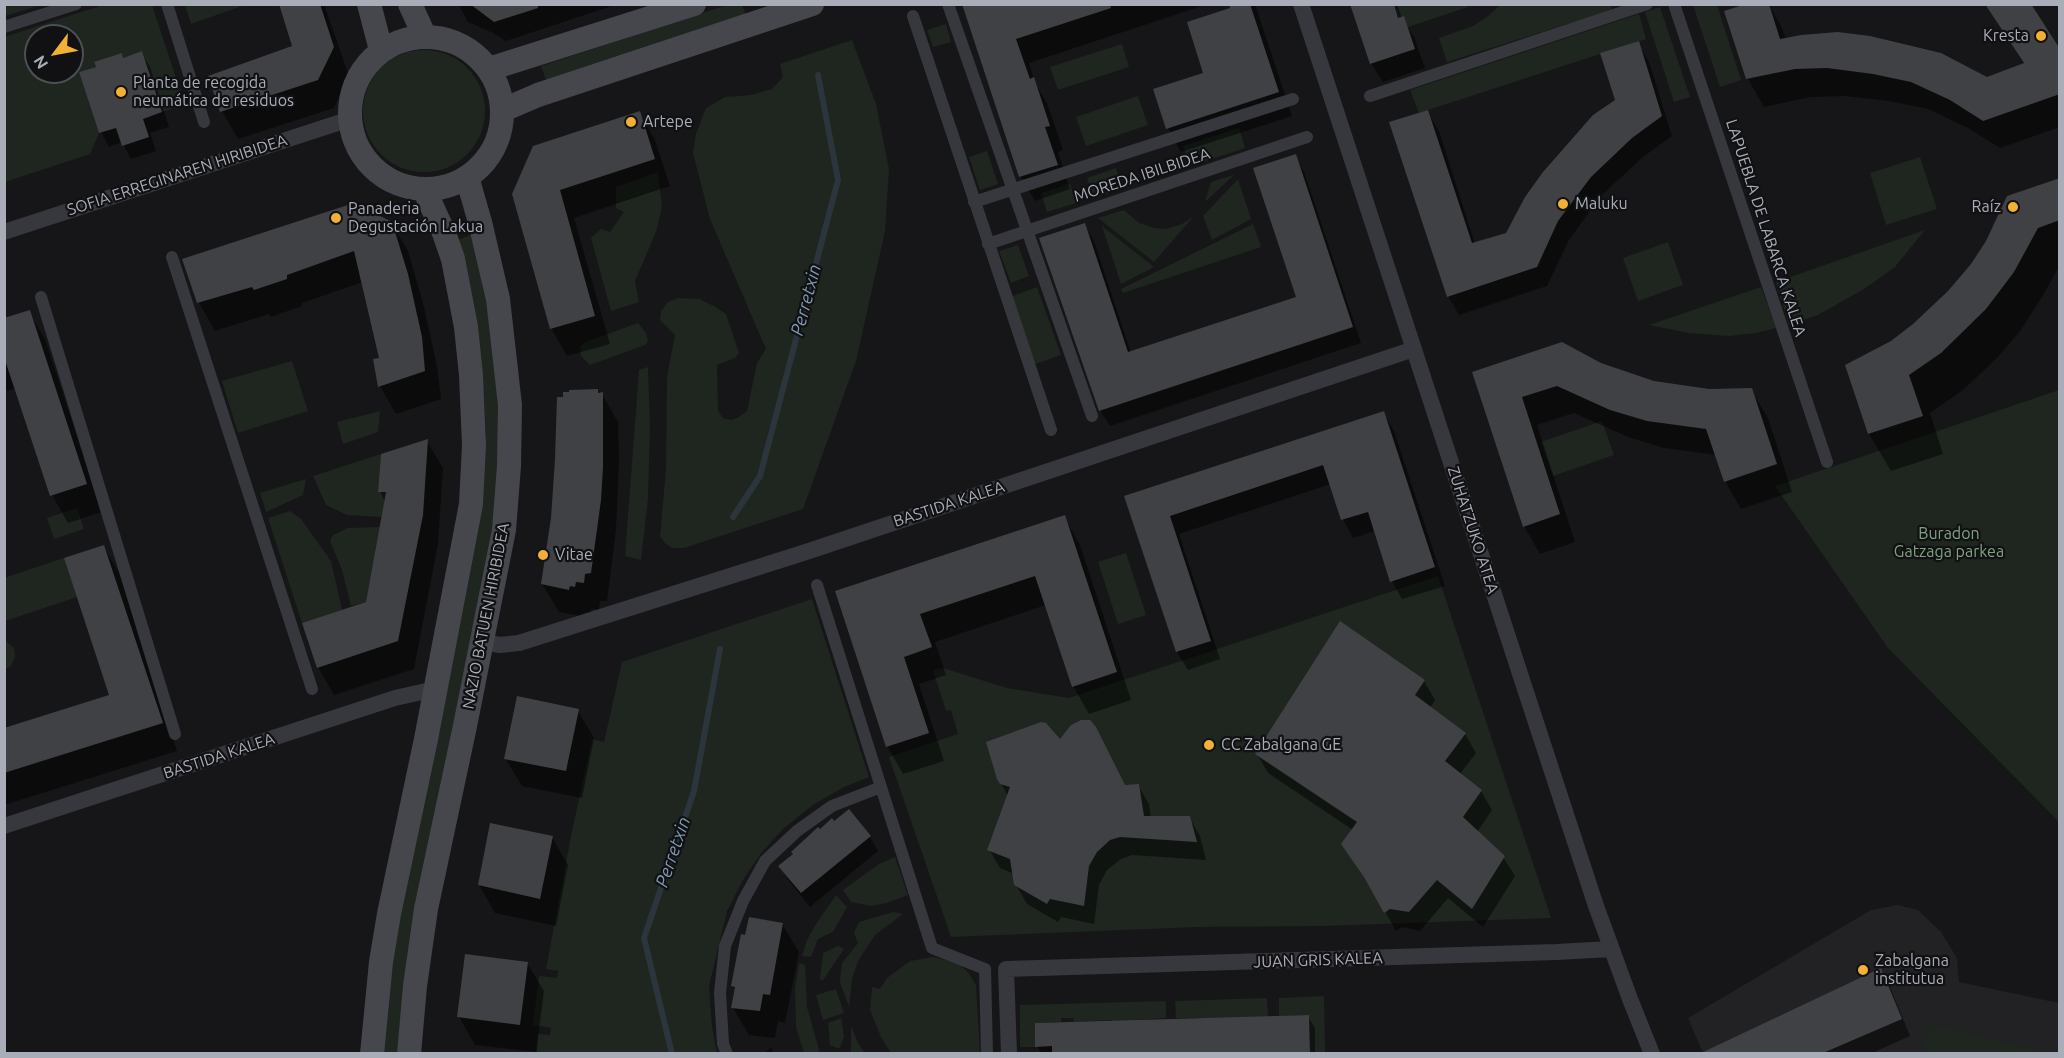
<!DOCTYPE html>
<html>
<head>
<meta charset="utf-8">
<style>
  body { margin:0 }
  #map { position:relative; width:2064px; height:1058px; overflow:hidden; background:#161618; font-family:Ubuntu,sans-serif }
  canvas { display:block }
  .frame { position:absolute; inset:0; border:6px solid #a8adb8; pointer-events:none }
  .north { position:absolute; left:24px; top:24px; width:60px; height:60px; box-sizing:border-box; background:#111113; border:2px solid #4d4f55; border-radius:50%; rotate:238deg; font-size:16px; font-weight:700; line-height:24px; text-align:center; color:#a8adb8 }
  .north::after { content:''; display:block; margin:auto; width:21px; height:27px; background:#f2b134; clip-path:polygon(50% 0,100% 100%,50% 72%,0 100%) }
</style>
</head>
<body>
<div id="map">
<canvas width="2064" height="1058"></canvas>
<div class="frame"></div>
<div class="north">N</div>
</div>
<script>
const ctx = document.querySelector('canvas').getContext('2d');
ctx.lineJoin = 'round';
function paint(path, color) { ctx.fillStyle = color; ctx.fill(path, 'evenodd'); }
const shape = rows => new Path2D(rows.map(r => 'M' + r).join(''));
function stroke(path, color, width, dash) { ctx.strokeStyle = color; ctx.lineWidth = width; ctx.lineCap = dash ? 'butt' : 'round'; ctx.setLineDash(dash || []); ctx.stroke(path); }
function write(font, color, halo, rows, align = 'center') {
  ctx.font = font + ' Ubuntu,sans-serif'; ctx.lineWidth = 4.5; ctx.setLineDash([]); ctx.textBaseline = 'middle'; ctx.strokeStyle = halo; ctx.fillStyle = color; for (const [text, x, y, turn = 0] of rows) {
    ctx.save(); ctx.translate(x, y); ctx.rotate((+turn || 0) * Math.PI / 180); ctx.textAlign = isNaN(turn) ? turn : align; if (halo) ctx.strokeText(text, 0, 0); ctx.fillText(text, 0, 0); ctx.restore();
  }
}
paint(shape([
  [1898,905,1918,910,1941,932,1957,958,1959,982,2059,1003,2059,1053,1703,1053,1688,1018,1871,910]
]), '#222225');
paint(shape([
  [5,4,41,4,41,5,5,16],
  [1467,4,1468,7,1408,27,1398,18,1394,5],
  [1611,4,1612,10,1447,62,1439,38,1473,26,1487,17,1500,5],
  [103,5,152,5,185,105,162,112,142,51,123,58,122,54,94,63,96,67,79,72,99,133,90,154,5,182,4,37],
  [36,36,72,36,72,72,36,72],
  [185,5,185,4,245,5,191,24],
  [727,5,742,5,746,14,546,80,541,66],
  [1693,5,1717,5,1741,80,1720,87],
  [1660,7,1690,97,1674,102,1645,12],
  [1639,14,1646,39,1419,113,1410,90],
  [946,24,951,42,933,47,927,30],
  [852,40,876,104,889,169,885,231,856,361,803,509,684,548,672,548,665,543,660,536,666,469,667,377,675,335,660,320,661,311,668,302,678,298,699,299,714,306,726,314,739,353,735,358,717,365,718,411,723,418,731,420,739,417,747,411,757,363,766,349,710,219,693,153,696,134,706,108,725,97,751,95,772,89,783,77,780,64],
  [1122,44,1129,67,1058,90,1050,67],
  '363 111a61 61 0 1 1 122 0a61 61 0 1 1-122 0Z',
  [1138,96,1148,125,1086,146,1076,117],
  [1239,128,1245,148,1190,166,1183,146],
  [987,151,998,184,980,190,969,157],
  [1920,157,1937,209,1886,225,1870,173],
  [1116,168,1123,188,1094,198,1087,178],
  [658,172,662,207,656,232,635,281,639,302,611,311,591,238,601,229,610,232,624,212,616,208,616,187],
  [1234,175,1205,202,1211,182],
  [1238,179,1251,219,1212,240,1203,216],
  [1070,184,1076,203,1047,212,1041,193],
  [1124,210,1139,223,1154,228,1166,229,1182,224,1194,216,1154,262,1098,218],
  [1253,224,1261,247,1123,293,1121,289],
  [1102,226,1154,267,1121,284],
  [1925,230,1895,267,1864,289,1818,315,1789,325,1776,282],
  [473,234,491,318,499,392,500,452,494,520,398,1053,383,1054,390,969,479,517,486,438,484,394,474,318,458,240],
  [1668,242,1683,285,1638,301,1623,258],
  [1018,245,1029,276,1011,283,999,251],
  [1037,287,1061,355,1033,365,1010,297],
  [1761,287,1776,328,1756,333,1729,336,1688,333,1649,325],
  [638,323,646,333,648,341,645,345,590,365,581,356,580,348,583,343],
  [292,361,308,411,238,433,222,381],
  [648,367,650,425,648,499,641,560,625,556,639,370],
  [2059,390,2060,390,2059,822,1888,648,1775,486],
  [380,411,378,432,343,444,337,422],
  [1602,421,1614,455,1553,476,1541,442],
  [381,454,378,491,386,492,382,517,347,515,326,505,313,476],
  [306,479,303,495,266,512,260,493],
  [77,508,84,529,54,539,47,518],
  [290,511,301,519,331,561,342,610,302,623,268,518],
  [381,527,366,602,351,606,342,570,330,541,333,535,348,528],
  [1126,553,1146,615,1118,624,1098,562],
  [64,558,77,597,5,621,4,578],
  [1438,576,1551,918,1324,926,1196,927,951,937,889,757,958,734,951,710,946,711,933,670,943,668,1007,688,1069,698],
  [812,599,869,777,844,787,813,805,783,829,762,852,743,880,727,911,709,986,712,1027,717,1053,537,1053,538,1034,550,1035,551,1028,533,1025,539,976,557,978,558,971,546,969,572,831,592,739,604,742,622,662],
  [5,640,14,648,15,657,11,666,5,669],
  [895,857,908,895,887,903,871,906,851,902,843,890,879,864],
  [836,895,847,907,833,932,818,939,811,957,802,956,807,940,816,924],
  [893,912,903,914,875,935,858,961,852,979,849,1007,840,982,842,963,858,943,854,933,859,922],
  [838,946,844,949,823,980,820,980,823,953],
  [933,957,957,963,968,972,976,985,980,1053,891,1053,881,1037,870,1010,872,987,880,989,887,978,910,961],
  [799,963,805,965,807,1007,820,1053,804,1053,796,1027,795,988],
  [836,989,844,1013,823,1020,816,995],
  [1324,996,1325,1053,1310,1053,1309,1015,1279,1016,1279,998],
  [1267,998,1268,1017,1236,1018,1237,1053,1210,1053,1209,1018,1176,1018,1175,1001],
  [1166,1001,1166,1018,1135,1020,1135,1053,1114,1053,1112,1020,1074,1022,1073,1018,1061,1018,1061,1022,1035,1023,1035,1047,1020,1047,1020,1005],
  [841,1018,844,1037,839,1049,830,1045,828,1023],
  [1928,1024,2046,1051,2045,1053,1922,1053],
  [851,1026,859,1045,865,1053,851,1053]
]), '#1e261f');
paint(shape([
  [280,4,324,4,349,76,334,108,238,139,222,111,294,47],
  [458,4,618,4,506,41,493,33,468,22],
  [964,4,1208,4,1029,63,1035,83,1047,103,1063,150,1058,152,1070,189,1035,201,1021,177],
  [1231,4,1255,4,1292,116,1181,152,1168,128,1205,74,1232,9],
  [1352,4,1397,4,1402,19,1414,37,1425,68,1383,82,1371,63],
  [1769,4,1782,28,1786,39,1987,78,2024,65,1988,4,2060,52,2060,127,2000,148,1968,128,1928,109,1889,101,1844,96,1811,97,1764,107,1748,79,1726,12],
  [1638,43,1649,62,1672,136,1643,157,1601,196,1569,240,1547,286,1459,315,1448,296,1427,112,1439,131,1475,244,1507,235,1617,100],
  [141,53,150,67,169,127,150,133,156,151,131,159,122,142,109,147,101,132],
  [639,112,655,140,670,186,574,218,610,344,567,356,551,328,514,194],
  [1295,156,1304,172,1361,343,1110,426,1100,410,1084,225,1094,241,1131,353,1297,298],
  [2060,180,2060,265,2043,295,2021,330,1996,359,1963,390,1930,413,1943,454,1891,471,1869,434,1847,366,1892,342,1914,326],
  [391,223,408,251,423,303,437,366,441,399,396,414,380,386,381,359,363,282,302,303,302,306,271,317,269,314,215,331,199,303,184,260],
  [29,312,45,339,102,512,68,523,52,495,16,388,4,392,4,320],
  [1601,365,1654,383,1709,391,1751,390,1768,418,1792,492,1741,509,1725,481,1716,455,1664,448,1628,437,1574,413,1537,425,1575,542,1540,554,1524,526,1474,373],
  [597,391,602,394,618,422,619,460,616,529,607,601,600,601,599,610,591,609,591,614,585,613,585,617,559,612,542,584],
  [1383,413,1394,431,1445,586,1402,599,1392,581,1375,531,1353,538,1343,519,1331,484,1179,534,1220,659,1188,670,1177,652,1126,497],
  [427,441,443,468,438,544,414,669,334,695,318,667,367,603,385,502,380,491],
  [1064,517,1080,545,1131,700,1089,714,1073,686,1046,605,935,642,946,675,919,684,944,761,903,774,887,746,836,592],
  [104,547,120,575,177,751,4,805,4,730,111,696],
  [1424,681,1435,700,1430,708,1465,734,1476,753,1460,774,1481,791,1492,810,1477,832,1503,857,1515,876,1483,927,1448,898,1420,931,1402,927,1396,931,1375,893,1343,845,1353,830,1268,773,1257,754],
  [578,711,594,738,582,798,522,786,505,758],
  [1060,741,1126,787,1138,785,1149,804,1151,818,1189,817,1200,836,1206,860,1132,855,1121,859,1107,870,1099,885,1094,924,1061,917,1058,922,1027,904,1016,885,1014,874,1000,868,989,849,1008,796,998,778],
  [552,837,568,865,556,926,495,913,479,885],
  [870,837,878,851,810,907,789,881,780,866],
  [782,924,799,952,785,1023,778,1021,775,1038,749,1035,733,1008,736,991,733,986],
  [527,963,544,991,536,1052,475,1045,459,1017],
  [1880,970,1890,987,1910,1036,1870,1054,1707,1054],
  [1308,1017,1315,1028,1315,1054,1041,1054,1037,1046],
  [771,1048,775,1054,762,1054]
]), '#0007');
stroke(shape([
  [733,517,760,476,838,180,818,75],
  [672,1054,644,938,694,791,720,649]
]), '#2c353c', 6);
paint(shape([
  [279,4,320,4,334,47,318,80,220,112,208,76,292,46],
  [470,4,538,4,538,8,494,22],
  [962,4,1110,4,1111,8,1016,39,1030,79,1034,77,1050,126,1045,127,1058,165,1019,177],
  [1229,4,1250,4,1279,92,1166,129,1153,89,1203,73,1187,22,1230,8],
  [1350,4,1394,4,1398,18,1404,16,1415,49,1370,64],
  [1746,4,1769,4,1780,39,1801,35,1838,32,1870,36,1941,53,1987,77,2024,63,1985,4,2031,4,2060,49,2060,94,1983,121,1950,100,1911,82,1873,74,1827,68,1795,69,1746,79,1724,11],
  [1639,41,1662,116,1632,138,1591,177,1558,221,1537,267,1447,297,1389,122,1428,110,1472,243,1506,233,1525,197,1543,172,1593,115,1615,100,1600,53],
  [142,51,162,112,143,119,149,137,122,146,116,128,99,133,79,72,96,67,94,62,122,53,123,58],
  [640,111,655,159,560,190,595,316,550,329,512,194,533,146],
  [1296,154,1353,327,1099,411,1039,238,1085,223,1128,352,1296,297,1253,168],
  [2060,178,2060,220,2038,228,2014,272,1986,309,1941,353,1909,375,1923,416,1868,434,1845,365,1891,341,1913,324,1948,291,1971,264,1986,241,2007,196],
  [354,203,392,222,408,274,422,337,425,371,378,387,373,359,379,358,354,251,287,275,287,279,254,290,252,287,197,303,182,259],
  [30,310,87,484,50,496,4,357,4,318],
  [1562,342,1601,363,1654,381,1709,389,1752,388,1777,464,1724,482,1706,429,1647,421,1610,410,1557,386,1522,397,1560,514,1523,527,1472,372],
  [598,389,598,393,603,392,603,467,601,500,591,573,585,574,584,583,576,582,575,587,570,586,569,590,541,584,551,518,555,459,557,397,563,397,563,392,569,392,569,390],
  [1384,411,1435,567,1390,582,1368,512,1341,520,1323,465,1170,516,1211,641,1176,652,1124,496],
  [428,439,423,515,398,641,317,668,302,623,366,602,386,492,378,492,381,454],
  [1065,515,1117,672,1072,687,1035,576,920,614,932,647,904,657,929,733,886,747,835,591],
  [104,545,163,723,4,773,4,728,109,695,64,558],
  [1340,621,1425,680,1415,695,1466,733,1445,761,1482,790,1463,817,1505,856,1472,909,1437,880,1409,912,1390,909,1384,913,1364,877,1341,844,1357,822,1255,754],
  [517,696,579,709,566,771,504,759],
  [1081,720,1090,720,1096,727,1125,785,1139,784,1144,816,1190,816,1197,842,1120,837,1110,840,1097,852,1089,866,1084,906,1050,899,1047,904,1014,885,1010,859,987,850,1010,787,1000,784,997,779,986,742,1041,722,1046,723,1060,739,1071,725],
  [849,809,871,836,801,893,778,866,793,854,791,852,818,827,820,829,832,818,834,821],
  [490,823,553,836,540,899,478,885],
  [749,917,783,923,770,995,763,994,760,1011,731,1008,735,987,731,986,741,934,745,935],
  [465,954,528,962,520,1025,457,1017],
  [1881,968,1902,1019,1823,1053,1701,1053],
  [1309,1015,1310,1053,1052,1053,1052,1046,1035,1047,1035,1023]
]), '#404145');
stroke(shape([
  [167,4,204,122],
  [948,4,1092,416],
  [1674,4,1827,462],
  [913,16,1051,430],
  [4,27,76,4],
  [1370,96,1647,4],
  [974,202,1293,99],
  [988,244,1307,137],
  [172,257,312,689],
  [41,297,175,734],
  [817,585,932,948,985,969,987,1054],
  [727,1054,723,1044,720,993,725,946,743,901,765,861,797,831,832,806,881,787]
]), '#37383d', 12);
stroke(shape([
  [1301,4,1596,906,1630,999,1652,1054],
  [4,232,350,119],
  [482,642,500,645,519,643,806,552,1414,349],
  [4,826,395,698,435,689],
  [1009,1054,1006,969,1557,952,1611,949]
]), '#37383d', 16);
stroke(shape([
  [369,4,381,50],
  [410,4,424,35],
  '350 113a76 76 0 1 1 152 0a76 76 0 1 1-152 0Z',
  [489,69,694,4],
  [503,110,538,95,812,4],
  [372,1054,381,962,389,914,426,739,471,504,474,445,471,375,466,327,453,259,444,233,424,189],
  [409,1054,415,986,426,909,465,726,504,530,509,466,510,405,498,299,480,222,467,177]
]), '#45474d', 24);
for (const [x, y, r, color] of [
  [2041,36,6,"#f2b134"],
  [121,92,6,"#f2b134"],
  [631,122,6,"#f2b134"],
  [1563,204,6,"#f2b134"],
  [2013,207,6,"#f2b134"],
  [336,218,6,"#f2b134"],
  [543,555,6,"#f2b134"],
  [1209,745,6,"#f2b134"],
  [1863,970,6,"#f2b134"]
]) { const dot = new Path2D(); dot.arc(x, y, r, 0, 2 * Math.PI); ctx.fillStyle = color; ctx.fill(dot); stroke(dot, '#111113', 2); }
write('16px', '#a8adb8', '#111113', [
  ["Kresta",2029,36,"right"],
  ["Planta de recogida",133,83],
  ["neumática de residuos",133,101],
  ["Artepe",643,122],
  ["Maluku",1575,204],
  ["Raíz",2001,207,"right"],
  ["Panaderia",348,209],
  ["Degustación Lakua",348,227],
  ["Vitae",555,555],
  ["CC Zabalgana GE",1221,745],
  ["Zabalgana",1875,961],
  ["institutua",1875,979]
], 'left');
write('16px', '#a8adb8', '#111113', [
  ["SOFIA ERREGINAREN HIRIBIDEA",177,175,-18],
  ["MOREDA IBILBIDEA",1142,175,-18],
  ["LAPUEBLA DE LABARCA KALEA",1766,228,72],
  ["BASTIDA KALEA",949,504,-18],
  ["ZUHATZUKO ATEA",1473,530,72],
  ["NAZIO BATUEN HIRIBIDEA",486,616,-79],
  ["BASTIDA KALEA",219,756,-18],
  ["JUAN GRIS KALEA",1318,960,-2]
]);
write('16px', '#7fa381', '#111113', [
  ["Buradon",1949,534],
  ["Gatzaga parkea",1949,552]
]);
write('italic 18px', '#7f9bb3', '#111113', [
  ["Perretxin",806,300,-75],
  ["Perretxin",673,852,-71]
]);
</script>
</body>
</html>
